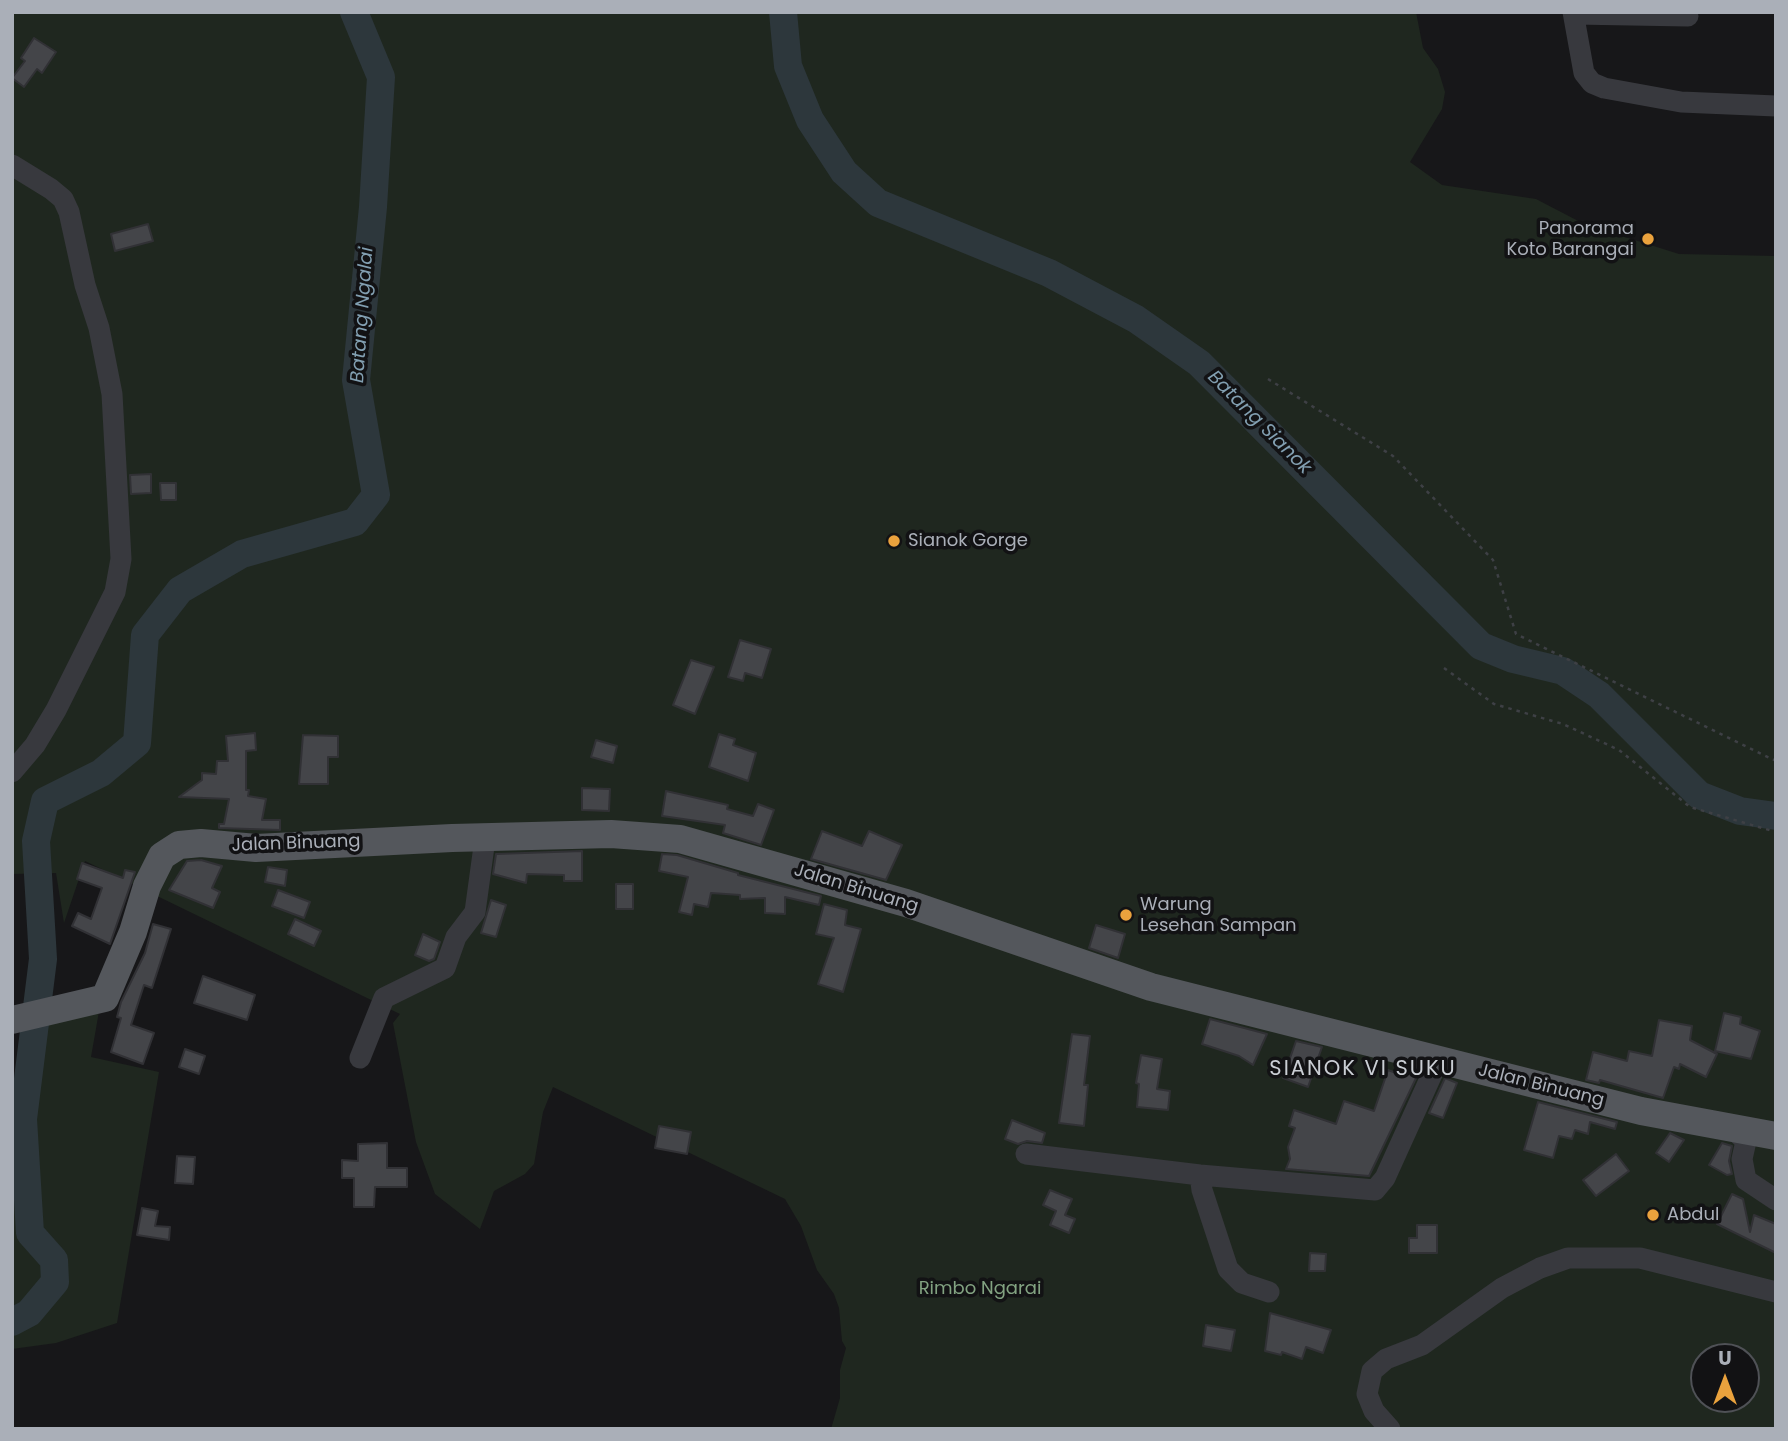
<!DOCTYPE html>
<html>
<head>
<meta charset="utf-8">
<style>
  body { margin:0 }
  #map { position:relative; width:1788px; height:1441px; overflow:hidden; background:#171719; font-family:Poppins,sans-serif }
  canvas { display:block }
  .frame { position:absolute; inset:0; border:14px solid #aaafb8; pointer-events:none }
  .north { position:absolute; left:1690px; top:1343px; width:70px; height:70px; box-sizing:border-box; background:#121214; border:2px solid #4f5156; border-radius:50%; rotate:0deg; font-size:19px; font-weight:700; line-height:28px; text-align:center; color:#aaafb8 }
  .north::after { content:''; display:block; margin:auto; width:24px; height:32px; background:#eaa23d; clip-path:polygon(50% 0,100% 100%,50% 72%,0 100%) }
</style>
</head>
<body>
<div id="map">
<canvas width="1788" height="1441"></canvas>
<div class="frame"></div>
<div class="north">U</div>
</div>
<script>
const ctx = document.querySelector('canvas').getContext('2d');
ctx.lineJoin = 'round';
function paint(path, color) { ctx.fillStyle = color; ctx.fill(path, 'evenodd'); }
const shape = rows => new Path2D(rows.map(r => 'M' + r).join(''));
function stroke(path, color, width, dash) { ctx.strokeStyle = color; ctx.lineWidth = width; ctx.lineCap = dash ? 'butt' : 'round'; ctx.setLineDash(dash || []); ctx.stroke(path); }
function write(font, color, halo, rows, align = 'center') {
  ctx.font = font + ' Poppins,sans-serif'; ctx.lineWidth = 7; ctx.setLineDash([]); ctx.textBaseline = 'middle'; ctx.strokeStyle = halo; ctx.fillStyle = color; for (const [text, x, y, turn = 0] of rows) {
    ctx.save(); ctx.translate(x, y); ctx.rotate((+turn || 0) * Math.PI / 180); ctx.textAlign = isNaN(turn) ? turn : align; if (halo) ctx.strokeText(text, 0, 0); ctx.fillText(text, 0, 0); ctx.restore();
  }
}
paint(shape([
  [12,12,1416,12,1423,48,1438,69,1445,92,1442,109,1410,162,1442,185,1536,199,1584,224,1679,254,1776,256,1776,1429,831,1429,840,1398,840,1370,846,1348,842,1341,839,1308,834,1294,817,1270,801,1226,785,1199,553,1087,543,1112,534,1164,525,1174,494,1191,480,1229,435,1194,416,1142,393,1023,400,1014,85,861,64,923,56,873,12,874],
  [1704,1357,1746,1357,1746,1399,1704,1399],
  [101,1000,91,1057,159,1072,117,1323,56,1343,12,1349,12,1094,23,1090,34,1054,41,1014]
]), '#1f271f');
stroke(shape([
  [783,12,788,66,810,120,844,172,878,203,1049,273,1136,319,1199,363,1481,646,1513,659,1563,671,1599,695,1699,795,1740,811,1776,816],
  [12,1322,29,1313,55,1282,54,1260,30,1233,23,1119,43,959,36,841,45,801,101,773,137,743,145,635,180,590,242,554,355,522,376,495,356,380,373,207,381,77,354,12]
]), '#2d373c', 28);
const building = shape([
  [34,38,56,52,42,73,37,69,24,87,12,78,25,61,21,58,34,38],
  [148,224,153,241,115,251,111,234,148,224],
  [151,474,151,493,131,494,130,475,151,474],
  [160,483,176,483,176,500,161,500,160,483],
  [740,640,771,649,762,678,745,673,743,681,728,677,740,640],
  [691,660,714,667,695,714,673,705,691,660],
  [255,733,256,750,246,751,246,790,249,790,248,796,266,799,262,820,280,820,280,830,219,828,219,824,224,824,229,799,179,797,202,780,202,773,216,774,217,761,228,761,226,736,255,733],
  [719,734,735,739,733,745,756,753,748,781,709,767,719,734],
  [303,735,338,736,338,757,328,757,328,784,299,784,303,735],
  [596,740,617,746,613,763,591,757,596,740],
  [582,788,610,789,609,811,582,810,582,788],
  [666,791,728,805,727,809,753,816,758,804,774,810,761,845,723,833,725,825,662,816,666,791],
  [822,831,862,846,869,831,902,845,886,880,811,859,822,831],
  [582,851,582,881,564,881,564,875,527,874,526,883,493,874,496,854,582,851],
  [662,854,677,855,738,873,738,875,821,896,819,905,785,897,785,914,765,913,765,898,740,899,740,895,711,893,708,907,694,904,692,915,679,912,688,877,659,871,662,854],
  [201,860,222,866,212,888,220,892,213,908,169,890,187,861,201,860],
  [82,863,123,878,125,870,135,872,110,944,72,926,78,913,91,919,102,888,77,879,82,863],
  [268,867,287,870,285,886,265,882,268,867],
  [616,884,633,884,633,909,616,909,616,884],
  [278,890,310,902,304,918,272,906,278,890],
  [491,900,506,905,496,937,481,933,491,900],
  [824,904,847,910,845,925,861,929,843,992,818,984,834,938,816,934,824,904],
  [295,919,321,931,314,946,288,934,295,919],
  [153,924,171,929,152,988,144,985,131,1025,154,1033,143,1064,111,1052,121,1018,117,1017,121,1002,145,953,153,924],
  [1096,925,1125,934,1118,958,1089,948,1096,925],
  [423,934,440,942,434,959,429,961,415,955,423,934],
  [203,976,255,995,247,1020,194,1003,203,976],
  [1724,1013,1741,1017,1740,1024,1760,1031,1751,1059,1715,1051,1724,1013],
  [1210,1019,1267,1034,1253,1065,1239,1056,1202,1044,1210,1019],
  [1659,1020,1692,1026,1690,1040,1717,1054,1706,1077,1680,1064,1679,1069,1674,1067,1663,1098,1600,1080,1599,1083,1586,1080,1593,1052,1627,1061,1629,1051,1652,1056,1659,1020],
  [1072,1034,1090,1036,1084,1085,1088,1085,1084,1126,1059,1123,1072,1034],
  [1296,1041,1322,1047,1308,1087,1283,1078,1296,1041],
  [185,1049,205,1056,199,1074,179,1067,185,1049],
  [1141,1055,1162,1059,1157,1089,1170,1091,1168,1110,1137,1107,1139,1084,1136,1083,1141,1055],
  [1388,1070,1404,1076,1411,1070,1419,1072,1369,1176,1286,1169,1290,1159,1288,1147,1295,1128,1289,1126,1294,1110,1336,1124,1344,1101,1374,1111,1388,1070],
  [1445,1078,1457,1083,1443,1118,1429,1113,1445,1078],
  [1538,1102,1617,1122,1615,1129,1590,1122,1588,1134,1575,1130,1572,1139,1559,1136,1553,1158,1524,1150,1538,1102],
  [1012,1120,1045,1133,1042,1143,1027,1141,1018,1144,1005,1139,1012,1120],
  [659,1126,691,1132,687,1154,655,1148,659,1126],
  [1670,1133,1684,1140,1669,1162,1656,1153,1670,1133],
  [387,1143,387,1168,407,1168,407,1187,375,1187,374,1207,354,1207,354,1178,342,1178,342,1160,358,1161,358,1144,387,1143],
  [1722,1143,1732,1146,1729,1161,1732,1174,1727,1175,1709,1165,1722,1143],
  [1616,1154,1629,1171,1596,1196,1583,1180,1616,1154],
  [177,1156,195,1157,193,1184,175,1183,177,1156],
  [1050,1190,1072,1199,1065,1215,1075,1219,1069,1233,1050,1225,1056,1211,1043,1205,1050,1190],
  [1732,1194,1743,1199,1750,1232,1754,1215,1776,1224,1776,1253,1717,1224,1732,1194],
  [142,1208,158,1211,155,1226,170,1227,169,1240,137,1235,142,1208],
  [1417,1225,1437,1225,1437,1253,1409,1253,1409,1238,1417,1238,1417,1225],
  [1310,1253,1326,1254,1325,1271,1309,1271,1310,1253],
  [1270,1313,1331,1330,1323,1353,1306,1347,1302,1359,1282,1352,1281,1355,1265,1351,1270,1313],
  [1206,1325,1235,1330,1231,1351,1203,1346,1206,1325]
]);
paint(building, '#444549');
stroke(building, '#313135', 2);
stroke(shape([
  [1268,379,1393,456,1493,560,1516,634,1776,761],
  [1444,668,1494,704,1563,724,1619,750,1690,807,1776,832]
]), '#3e4045', 2.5, [3.5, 5]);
stroke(shape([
  [1573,12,1584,73,1592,83,1604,88,1681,102,1776,106],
  [1574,14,1688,16],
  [12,165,51,189,63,199,69,212,85,285,99,328,112,394,121,559,115,592,56,710,35,745,12,772],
  [360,1058,384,998,445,968,456,937,475,912,485,839],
  [1734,1130,1746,1141,1742,1159,1746,1180,1776,1200],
  [1026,1154,1200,1175,1375,1190,1385,1178,1438,1061],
  [1200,1175,1202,1190,1228,1269,1242,1283,1269,1292],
  [1390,1429,1374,1411,1367,1394,1372,1371,1386,1359,1422,1345,1502,1288,1540,1268,1568,1258,1640,1258,1776,1292]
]), '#38393e', 21);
stroke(shape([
  [12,1020,105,998,133,932,147,886,162,856,179,845,201,843,256,848,452,838,611,834,680,839,906,903,1151,987,1641,1111,1776,1136]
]), '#54575c', 28);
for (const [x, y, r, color] of [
  [1648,239,7,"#eaa23d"],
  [894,541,7,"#eaa23d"],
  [1126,915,7,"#eaa23d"],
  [1653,1215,7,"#eaa23d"]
]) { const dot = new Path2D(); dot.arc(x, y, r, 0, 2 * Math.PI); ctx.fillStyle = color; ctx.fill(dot); stroke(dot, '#121214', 2.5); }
write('18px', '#aaafb8', '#121214', [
  ["Panorama",1634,229,"right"],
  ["Koto Barangai",1634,250,"right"],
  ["Sianok Gorge",908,541],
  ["Warung",1140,905],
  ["Lesehan Sampan",1140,926],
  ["Abdul",1667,1215]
], 'left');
write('18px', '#aaafb8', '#121214', [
  ["Jalan Binuang",296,844,-2],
  ["Jalan Binuang",856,889,17],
  ["Jalan Binuang",1541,1086,14]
]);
write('18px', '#82a281', '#121214', [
  ["Rimbo Ngarai",980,1289]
]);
write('italic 19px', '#829fb1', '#121214', [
  ["Batang Ngalai",363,315,-86],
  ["Batang Sianok",1259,423,45]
]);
ctx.letterSpacing = '2px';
write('21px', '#caced4', '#121214', [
  ["SIANOK VI SUKU",1363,1070]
]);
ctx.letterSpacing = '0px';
</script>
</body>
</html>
